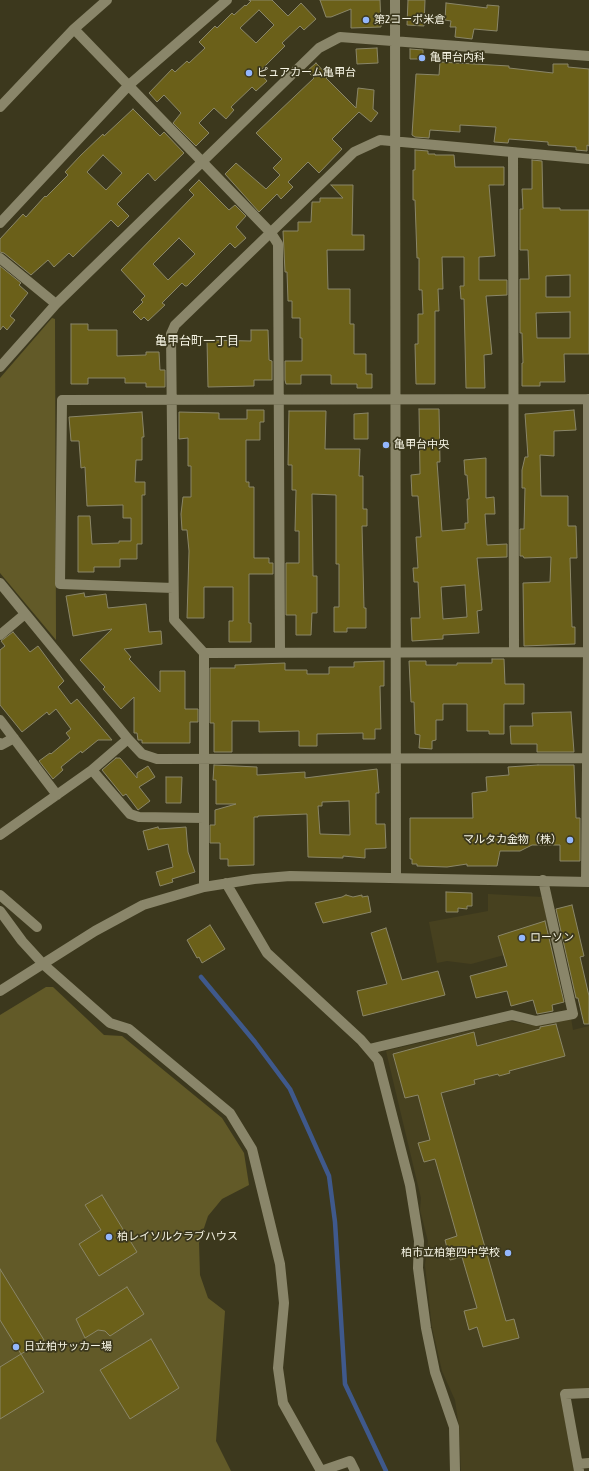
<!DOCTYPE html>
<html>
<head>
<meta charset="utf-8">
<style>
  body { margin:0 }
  canvas { display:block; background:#3c381d }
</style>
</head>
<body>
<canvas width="589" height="1471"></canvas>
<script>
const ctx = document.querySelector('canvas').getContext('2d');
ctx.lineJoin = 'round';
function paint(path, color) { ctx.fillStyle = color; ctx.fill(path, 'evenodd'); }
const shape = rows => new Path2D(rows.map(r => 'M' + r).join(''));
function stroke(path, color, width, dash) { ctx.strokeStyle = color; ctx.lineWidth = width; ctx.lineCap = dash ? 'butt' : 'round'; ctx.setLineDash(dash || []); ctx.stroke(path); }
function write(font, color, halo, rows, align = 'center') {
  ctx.font = font + ' "Asap Condensed","Noto Sans JP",sans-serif'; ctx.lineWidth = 3.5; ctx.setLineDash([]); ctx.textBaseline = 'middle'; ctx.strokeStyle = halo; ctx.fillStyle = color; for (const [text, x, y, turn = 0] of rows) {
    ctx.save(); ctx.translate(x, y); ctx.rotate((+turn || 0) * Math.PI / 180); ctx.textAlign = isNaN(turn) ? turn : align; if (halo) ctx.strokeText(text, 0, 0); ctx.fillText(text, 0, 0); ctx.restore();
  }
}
paint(shape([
  [488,894,542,897,552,942,471,964,447,961,437,963,429,922,488,911],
  [571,1018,573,1030,589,1026,589,1389,560,1392,574,1471,461,1471,459,1427,455,1400,442,1371,432,1327,425,1265,428,1241,420,1210,421,1198,386,1051,510,1021,531,1025]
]), '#47411f');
paint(shape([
  [52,318,55,319,56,640,0,573,0,378],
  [46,987,53,987,104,1035,122,1036,222,1118,244,1153,249,1185,222,1199,208,1216,199,1243,200,1275,208,1298,225,1311,216,1441,231,1471,0,1471,0,1015]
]), '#625a28');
stroke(shape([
  [201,977,255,1042,290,1089,329,1176,335,1222,345,1384,386,1471]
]), '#3f598c', 4.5);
const building = shape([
  [249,0,272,0,288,16,301,3,316,19,304,30,300,26,282,43,285,46,259,72,267,81,256,91,252,87,231,107,234,110,226,119,214,108,199,123,209,133,196,146,173,123,181,113,164,95,157,102,149,93,172,69,175,72,187,61,189,63,205,48,199,42,215,26,217,28,232,13,234,15,245,5,246,6,251,1,249,0],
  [259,10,274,25,256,43,240,28,259,10],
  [320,0,380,0,381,27,351,28,351,9,331,17,326,17,320,0],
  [408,0,425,0,424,26,407,25,408,0],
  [446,3,487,8,487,5,499,6,497,31,474,29,472,39,455,37,456,27,450,27,451,21,445,20,446,3],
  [377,48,378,63,357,64,356,49,377,48],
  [410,49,423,50,423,59,410,59,410,49],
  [440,62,509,66,509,68,553,73,553,64,568,64,568,67,589,69,589,146,587,145,587,151,576,150,576,147,548,145,548,142,509,139,508,143,494,142,496,127,460,125,460,132,430,130,429,138,415,137,412,135,416,74,439,75,440,62],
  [316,63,328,76,326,78,356,108,358,88,374,90,373,109,378,113,371,122,359,112,332,139,342,149,319,173,308,162,288,182,293,187,281,199,277,194,259,212,225,174,236,163,266,189,280,175,273,168,282,159,256,133,314,78,307,71,316,63],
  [133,109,160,136,164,132,184,153,155,181,148,173,117,204,129,216,118,227,111,220,73,257,69,253,54,267,48,260,31,275,4,253,0,252,0,239,23,214,26,217,45,196,46,197,68,175,65,172,81,155,103,134,104,136,133,109],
  [103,155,122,173,106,190,87,172,103,155],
  [415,150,428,151,428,154,435,154,435,155,454,155,455,167,504,167,504,185,489,185,495,256,479,257,479,280,507,280,507,295,486,296,492,354,484,355,485,388,466,388,464,299,461,299,460,286,464,286,464,257,442,257,443,289,438,289,439,311,435,311,435,384,416,384,415,344,418,344,418,314,423,314,422,290,419,290,419,258,417,258,415,200,413,200,413,170,415,170,415,150],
  [532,160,542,161,543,208,560,208,560,210,589,210,589,354,564,354,565,382,540,382,540,386,522,386,522,363,523,363,522,333,520,333,520,279,529,279,528,250,520,250,520,209,523,209,522,189,532,189,532,160],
  [570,275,570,297,546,297,546,276,570,275],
  [570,312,570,338,537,338,536,313,570,312],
  [199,180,229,210,235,205,246,216,236,227,246,238,235,248,230,243,187,286,185,286,182,283,162,303,165,305,148,321,144,317,141,320,133,312,143,302,141,300,145,296,121,270,194,195,189,190,199,180],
  [179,238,195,254,168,280,153,264,179,238],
  [331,185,353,185,352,235,364,235,364,250,327,250,328,289,350,289,350,324,354,324,354,354,366,354,366,374,372,374,372,388,357,388,357,384,331,384,331,375,301,375,301,384,286,384,285,380,285,361,302,361,302,338,300,338,300,318,292,318,292,301,288,301,287,272,285,272,283,231,298,231,298,222,311,222,312,202,320,202,320,198,343,198,331,185],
  [0,266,21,283,19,285,28,293,10,316,15,320,7,330,3,326,0,330,0,266],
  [71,324,88,324,88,330,117,330,117,356,146,355,146,352,159,352,160,370,165,370,165,387,146,387,146,383,125,383,125,378,88,378,88,384,71,384,71,324],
  [251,330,268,330,269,360,272,361,272,380,254,380,254,386,208,387,207,340,251,341,251,330],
  [419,409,439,409,440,462,437,462,442,531,465,529,465,523,468,523,467,499,469,499,467,475,465,475,464,460,486,458,486,498,494,497,495,514,485,514,487,545,507,544,507,557,477,558,482,610,477,611,479,633,443,635,443,639,412,641,411,618,420,618,418,582,414,582,413,568,418,568,416,537,421,537,418,496,412,496,411,475,420,474,419,409],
  [465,585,467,617,443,619,441,587,465,585],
  [247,410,264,410,264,422,260,422,260,440,246,440,246,482,249,482,249,487,254,487,254,558,269,558,269,563,273,563,273,574,249,574,249,623,251,623,251,642,229,642,229,621,233,621,233,587,204,587,204,618,187,618,189,551,187,530,182,530,181,514,183,497,191,497,191,466,188,466,188,438,179,439,179,412,219,413,219,419,247,419,247,410],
  [574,410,576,430,554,431,554,456,540,455,541,496,568,496,568,526,576,526,577,558,570,558,572,627,575,627,575,644,524,646,523,583,550,582,551,557,524,558,523,556,520,556,520,529,524,529,525,488,522,488,522,470,525,457,528,457,525,414,574,410],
  [289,411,326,411,325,449,360,449,359,476,363,476,363,509,367,509,367,526,362,526,364,608,366,608,366,628,347,628,347,632,334,632,334,607,339,607,339,564,336,564,336,495,312,494,313,576,317,576,317,613,312,613,311,635,296,635,296,615,286,615,286,563,299,563,299,531,295,531,296,490,292,490,292,465,288,465,289,411],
  [142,412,144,437,142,437,142,460,136,460,135,482,145,482,145,495,142,495,142,544,137,544,137,559,120,559,120,567,94,567,94,572,78,572,78,516,90,516,92,544,119,543,119,541,131,541,131,518,123,518,123,505,87,506,85,467,81,468,79,441,71,441,69,417,142,412],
  [368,413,368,439,354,439,354,414,368,413],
  [84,593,85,597,106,594,108,608,146,604,149,632,161,631,162,644,124,649,131,657,129,659,160,692,160,671,185,671,185,709,198,709,198,722,190,722,190,743,142,743,142,740,138,740,137,733,134,733,134,697,121,709,103,689,105,687,80,660,112,629,73,636,66,596,84,593],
  [13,632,30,652,38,646,64,681,58,687,71,704,77,699,112,740,98,740,82,753,81,751,61,767,63,770,53,779,39,761,50,753,51,754,70,738,66,733,71,729,56,709,49,715,47,712,22,732,0,705,0,650,5,646,1,641,13,632],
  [492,659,504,659,505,684,524,684,524,704,504,704,504,734,489,734,489,731,467,731,467,704,443,704,443,720,436,720,436,740,432,741,432,749,419,748,420,735,415,734,414,702,411,702,409,661,426,661,426,665,457,665,457,663,492,663,492,659],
  [384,661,384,686,380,686,381,729,375,729,375,739,363,739,363,733,317,734,317,746,299,746,299,731,259,732,259,721,232,721,232,752,214,752,214,723,210,723,210,668,235,668,235,665,285,663,285,670,307,670,307,674,329,674,329,667,354,667,354,662,384,661],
  [571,712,574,752,537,752,537,744,511,744,510,726,533,726,532,713,571,712],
  [116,758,120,758,137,778,137,773,148,766,155,777,139,787,150,801,138,810,126,794,123,796,102,770,116,758],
  [214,765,257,767,257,775,305,772,305,778,377,769,379,793,376,793,376,824,385,824,386,848,365,849,365,858,343,856,343,858,308,857,307,814,258,816,258,817,254,817,254,865,228,866,228,859,220,859,220,843,210,843,210,825,215,825,215,810,236,804,216,804,216,780,213,780,214,765],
  [349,801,350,835,320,834,318,806,322,806,322,802,349,801],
  [538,765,574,765,576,818,580,818,580,861,560,861,560,845,532,845,520,851,500,851,497,866,467,866,467,864,447,867,417,866,417,864,412,864,412,859,410,859,410,818,473,818,472,793,487,791,486,777,509,775,508,767,538,765],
  [166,777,182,777,181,803,166,803,166,777],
  [158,827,159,829,186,827,188,852,195,872,172,879,173,882,160,886,156,872,173,867,168,844,148,850,143,831,158,827],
  [446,892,472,893,472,906,467,906,467,909,458,908,458,912,446,912,446,892],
  [346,895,353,897,362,895,362,897,368,896,371,912,323,923,315,903,342,897,346,895],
  [572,905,584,956,580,957,589,996,589,1024,584,1024,578,998,576,998,556,909,572,905],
  [545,921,564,1002,552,1005,553,1011,537,1014,533,1000,511,1006,507,991,476,998,470,976,507,966,498,936,545,921],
  [210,925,225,949,202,963,199,957,197,958,187,940,210,925],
  [386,928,402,980,438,971,445,995,363,1016,357,991,387,984,371,933,386,928],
  [556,1024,565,1056,509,1071,510,1073,499,1076,498,1074,474,1080,475,1084,441,1093,506,1321,514,1319,519,1338,483,1347,477,1327,469,1330,464,1311,477,1308,462,1257,450,1260,445,1240,457,1236,435,1159,424,1162,418,1143,430,1140,418,1095,405,1098,393,1054,474,1032,477,1046,540,1029,540,1027,556,1024],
  [102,1195,137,1252,99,1276,79,1244,101,1230,85,1205,102,1195],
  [0,1269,44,1340,21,1354,44,1392,0,1419,0,1367,21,1354,0,1320,0,1269],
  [127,1287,144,1314,110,1336,105,1331,98,1330,85,1338,76,1319,127,1287],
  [151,1339,179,1388,130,1419,100,1370,151,1339]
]);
paint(building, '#6b6019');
stroke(building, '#8a8668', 1);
stroke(shape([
  [395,0,396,878],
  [74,29,271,233,278,244,280,652],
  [0,107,74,29,107,0],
  [513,153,514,652],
  [0,223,129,85,227,0],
  [0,258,56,304],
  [0,367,56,304,202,162,319,48,340,37,589,56],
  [0,583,128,739,142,754,157,759,589,758],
  [173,588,60,584,62,400,589,399],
  [0,635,25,614],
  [588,652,204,653,174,620,171,334,175,325,354,152,380,140,589,159],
  [0,720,57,795],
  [0,743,1,745,14,738],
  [92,770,130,814,139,817,204,818],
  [0,835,92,770,128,739],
  [586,882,588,652,588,399],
  [226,883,267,953,361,1040,378,1060,410,1185,419,1241,418,1268,426,1328,435,1372,454,1427,455,1471],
  [204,887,204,653],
  [0,895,37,927],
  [0,911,22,941,43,964,110,1023,129,1029,230,1113,252,1149,280,1264,284,1303,278,1368,283,1403,321,1471],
  [0,991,95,931,143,905,204,887,254,879,290,876,589,882],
  [369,1049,512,1015,536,1021,573,1014,543,880],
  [578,1464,589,1463],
  [321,1471,350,1461,355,1471],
  [579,1471,565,1394,589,1393]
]), '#8a866a', 10);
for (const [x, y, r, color] of [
  [366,20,4,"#93b7fd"],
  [422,58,4,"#93b7fd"],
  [249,73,4,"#93b7fd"],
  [386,445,4,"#93b7fd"],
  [570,840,4,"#93b7fd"],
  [522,938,4,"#93b7fd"],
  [109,1237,4,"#93b7fd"],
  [508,1253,4,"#93b7fd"],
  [16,1347,4,"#93b7fd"]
]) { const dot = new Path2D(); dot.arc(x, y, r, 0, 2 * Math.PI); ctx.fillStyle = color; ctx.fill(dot); stroke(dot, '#3c381d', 1.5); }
write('11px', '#f7f5e5', '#3c381d', [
  ["第2コーポ米倉",374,20],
  ["亀甲台内科",430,58],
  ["ピュアカーム亀甲台",257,73],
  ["亀甲台中央",394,445],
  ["マルタカ金物（株）",562,840,"right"],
  ["ローソン",530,938],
  ["柏レイソルクラブハウス",117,1237],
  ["柏市立柏第四中学校",500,1253,"right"],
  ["日立柏サッカー場",24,1347]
], 'left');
write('12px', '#f7f5e5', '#3c381d', [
  ["亀甲台町一丁目",197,341]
]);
</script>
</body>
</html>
